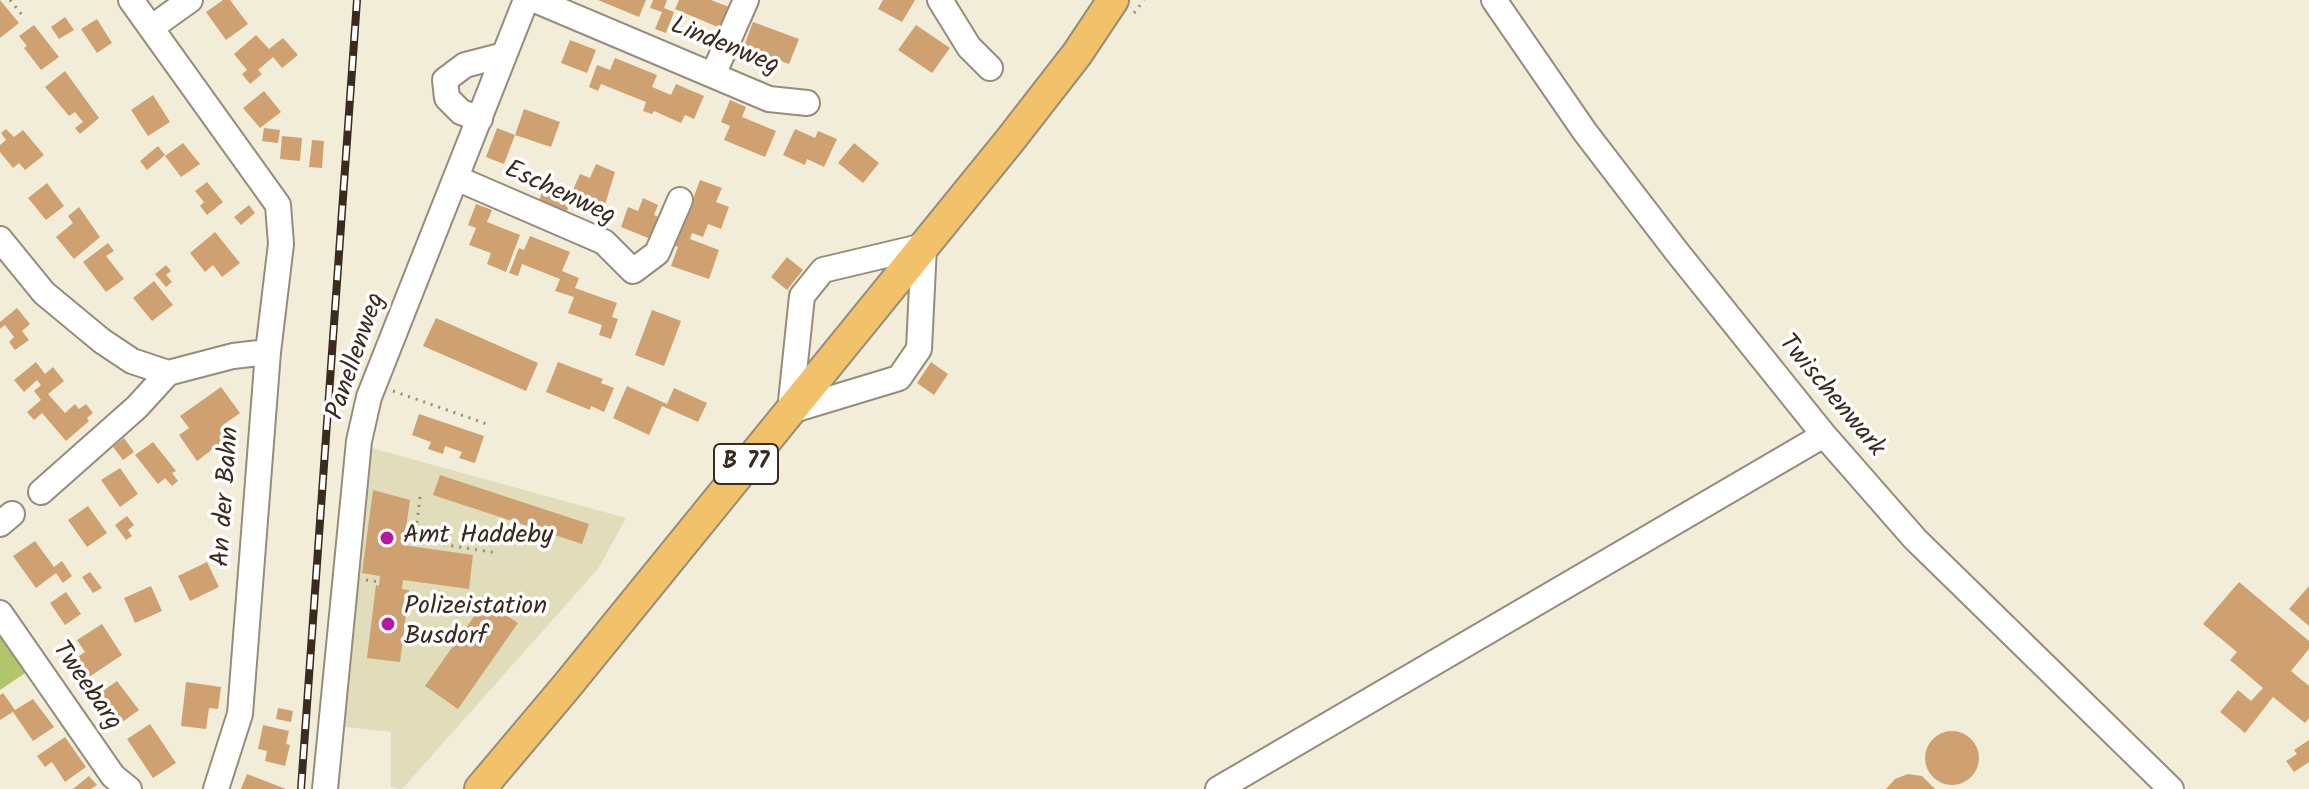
<!DOCTYPE html>
<html>
<head>
<meta charset="utf-8">
<style>
  body { margin:0 }
  canvas { display:block; background:#f2edd9 }
</style>
</head>
<body>
<canvas width="2309" height="789"></canvas>
<script>
const ctx = document.querySelector('canvas').getContext('2d');
ctx.lineJoin = 'round';
function paint(path, color) { ctx.fillStyle = color; ctx.fill(path, 'evenodd'); }
const shape = rows => new Path2D(rows.map(r => 'M' + r).join(''));
function stroke(path, color, width, dash) { ctx.strokeStyle = color; ctx.lineWidth = width; ctx.lineCap = dash ? 'butt' : 'round'; ctx.setLineDash(dash || []); ctx.stroke(path); }
function write(font, color, halo, rows, align = 'center') {
  ctx.font = font + ' Kalam,sans-serif'; ctx.lineWidth = 7; ctx.setLineDash([]); ctx.textBaseline = 'middle'; ctx.strokeStyle = halo; ctx.fillStyle = color; for (const [text, x, y, turn = 0] of rows) {
    ctx.save(); ctx.translate(x, y); ctx.rotate((+turn || 0) * Math.PI / 180); ctx.textAlign = isNaN(turn) ? turn : align; if (halo) ctx.strokeText(text, 0, 0); ctx.fillText(text, 0, 0); ctx.restore();
  }
}
paint(shape([
  [368,447,626,518,598,569,402,789,391,787,391,732,337,726]
]), '#e1dcba');
paint(shape([
  [0,634,31,669,0,690]
]), '#b1c66a');
paint(shape([
  [0,0,19,23,0,38],
  [223,0,230,0,248,24,226,40,206,12],
  [598,0,646,0,639,17],
  [653,0,667,0,664,8,674,12,666,33,655,29,662,12,650,8],
  [679,0,711,0,729,7,720,28,675,9],
  [883,0,915,0,902,22,878,9],
  [65,17,74,30,59,39,51,27],
  [97,19,112,43,97,53,81,29],
  [753,22,799,39,789,64,768,56,766,63,757,59,760,52,744,46],
  [34,25,59,57,41,70,24,48,27,46,19,36],
  [916,25,950,48,932,73,898,50],
  [256,35,269,49,283,38,298,55,282,68,273,57,258,70,262,74,250,84,242,74,247,70,234,54],
  [570,40,596,50,587,73,561,63],
  [615,58,657,75,652,87,671,95,676,84,704,96,694,119,685,115,681,123,654,111,652,114,643,111,646,102,601,84,598,91,589,87,597,65,610,70],
  [65,71,99,118,80,134,75,128,83,122,75,112,69,116,45,87],
  [264,91,281,112,260,128,243,108],
  [153,95,170,122,148,136,131,110],
  [730,100,746,107,742,117,776,131,765,157,724,140,730,126,721,122],
  [524,109,560,122,551,147,515,135],
  [264,128,280,130,278,143,262,141],
  [497,128,515,135,504,164,486,157],
  [6,129,14,137,23,130,44,155,25,170,19,163,13,168,0,152,0,145,6,140,1,133],
  [795,129,815,138,818,131,837,139,824,167,807,159,805,165,783,155],
  [282,136,302,138,300,161,280,159],
  [312,140,324,141,322,168,309,167],
  [183,143,200,164,181,177,165,156],
  [854,143,879,163,863,183,838,163],
  [158,146,165,155,147,170,140,161],
  [596,164,615,172,604,208,573,195,567,211,539,200,547,180,573,190,580,174,590,178],
  [700,180,722,188,716,202,729,207,721,229,708,224,703,237,692,233,690,239,719,250,709,279,671,266,678,247,667,243,673,225,682,229],
  [207,182,223,202,207,215,200,206,204,202,195,191],
  [47,183,64,206,46,220,28,198],
  [643,198,658,205,654,215,661,218,653,240,621,227,628,207,638,211],
  [476,204,492,210,487,222,520,235,506,272,487,264,491,253,469,245,476,228,468,225],
  [249,205,255,213,241,225,234,217],
  [79,207,100,237,74,259,56,237,73,223,68,216],
  [215,232,240,263,222,277,213,265,205,272,190,253],
  [530,236,570,252,562,271,579,278,575,288,617,303,612,317,618,319,611,339,599,335,602,325,568,313,574,297,555,291,560,279,522,264,518,276,509,273,519,248,524,250],
  [108,243,114,251,106,256,124,279,106,292,83,262],
  [787,257,803,270,787,290,771,277],
  [166,265,171,271,166,275,172,282,166,287,155,274],
  [154,281,173,305,152,321,133,298],
  [17,308,30,324,22,331,29,340,15,350,9,342,14,337,5,325,0,329,0,322],
  [652,310,681,321,664,366,635,355],
  [436,318,538,363,526,391,423,346],
  [36,362,45,374,53,367,64,381,48,394,65,413,75,404,79,409,86,404,93,413,87,418,89,421,66,441,42,413,34,420,27,412,41,400,34,391,41,385,37,380,24,392,14,380],
  [558,362,603,379,601,383,614,388,604,412,591,406,590,410,546,392],
  [931,362,948,374,934,395,917,383],
  [627,386,667,404,674,388,707,403,698,422,662,406,649,435,613,418],
  [221,387,240,413,223,425,229,432,223,436,225,440,197,461,179,435,189,428,180,416],
  [419,414,484,436,475,463,459,458,462,452,445,446,443,454,428,449,431,442,412,435],
  [124,438,134,452,123,460,113,447],
  [153,442,176,471,172,473,178,481,172,486,165,478,158,484,135,455],
  [120,468,138,494,120,507,101,480],
  [440,475,589,524,582,544,433,495],
  [373,490,410,500,406,528,409,528,407,541,404,541,403,545,473,555,469,589,403,580,402,589,409,590,400,662,367,658,376,585,379,586,380,576,362,573],
  [88,506,107,533,87,547,68,520],
  [127,516,134,525,128,530,132,536,126,540,115,525],
  [35,541,54,567,62,561,72,576,63,583,56,573,36,588,13,556],
  [207,562,219,587,190,601,178,576],
  [90,572,102,588,93,593,82,577],
  [2239,582,2309,641,2309,649,2291,671,2309,686,2309,718,2305,723,2273,697,2245,733,2220,712,2238,690,2251,701,2263,688,2230,660,2237,652,2203,624],
  [151,586,162,611,135,623,124,598],
  [2309,586,2309,626,2289,609],
  [66,592,81,614,65,625,50,603],
  [491,605,518,623,458,709,425,686,480,608,486,613],
  [102,624,122,655,86,679,73,660,85,652,77,640],
  [117,681,139,710,118,725,97,695],
  [186,682,221,687,218,709,209,708,206,729,181,726],
  [3,693,15,710,33,699,54,727,33,741,13,712,0,720,0,695],
  [278,708,293,711,291,722,276,719],
  [150,724,176,763,153,778,127,739],
  [263,725,289,731,286,744,290,745,285,766,265,761,267,751,258,749],
  '1925 758a27 27 0 1 1 54 0a27 27 0 1 1-54 0Z',
  [65,737,86,767,65,782,52,762,45,767,37,756],
  [2309,740,2309,762,2294,772,2286,761,2297,754,2294,750],
  [247,774,286,789,241,789],
  [1908,774,1922,776,1935,789,1886,789,1895,779],
  [89,776,97,785,91,789,73,789]
]), '#d0a170');
const minor = shape([
  [131,0,278,205,281,244,268,352,240,714,216,789],
  [535,0,769,99,807,103],
  [940,0,969,47,990,68],
  [1494,0,1585,132,1677,252,1824,435,1915,539,2171,789],
  [151,28,190,0],
  [713,75,746,0],
  [480,119,461,112,447,98,445,80,465,65,504,55],
  [456,178,604,242,633,271,657,253,680,200],
  [0,239,44,293,102,341,132,361,168,373,233,356,268,352],
  [924,246,919,349,899,378,790,411,802,296,823,270,924,246],
  [41,492,137,407,168,373],
  [0,524,12,514],
  [0,613,113,776,129,789],
  [325,789,359,441,369,397,526,0],
  [1218,789,1824,435]
]);
const major = shape([
  [480,789,566,687,1011,139,1077,54,1113,0]
]);
stroke(minor, '#968c7c', 28);
stroke(major, '#968c7c', 34);
stroke(shape([
  [10,0,22,15],
  [1134,13,1144,0],
  [393,391,487,424],
  [420,497,415,540,498,553],
  [366,580,380,582]
]), '#968c7c', 3, [2, 6]);
stroke(minor, '#fff', 24);
stroke(major, '#f2c26a', 30);
const rail = shape([
  [301,789,357,0]
]);
stroke(rail, '#3b2a1e', 8);
stroke(rail, '#fff', 5, [15]);
for (const [x, y, r, color] of [
  [387,538,8,"#b5179e"],
  [388,624,8,"#b5179e"]
]) { const dot = new Path2D(); dot.arc(x, y, r, 0, 2 * Math.PI); ctx.fillStyle = color; ctx.fill(dot); stroke(dot, '#fff', 3); }
for (const [x, y, w] of [
  [746,464,64]
]) { const box = new Path2D(); box.roundRect(x - w / 2, y - 20, w, 40, 6); ctx.fillStyle = '#fff'; ctx.fill(box); stroke(box, '#3b2a1e', 2); }
write('bold 24px', '#3b2a1e', null, [
  ["B 77",746,464]
]);
write('26px', '#3b2a1e', '#fff', [
  ["Lindenweg",724,48,22],
  ["Eschenweg",559,195,25],
  ["Panellenweg",358,357,-71],
  ["Twischenwark",1830,397,50],
  ["An der Bahn",228,497,-86],
  ["Tweebarg",85,687,55]
]);
write('26px', '#3b2a1e', '#fff', [
  ["Amt Haddeby",403,538],
  ["Polizeistation",404,609],
  ["Busdorf",404,639]
], 'left');
</script>
</body>
</html>
